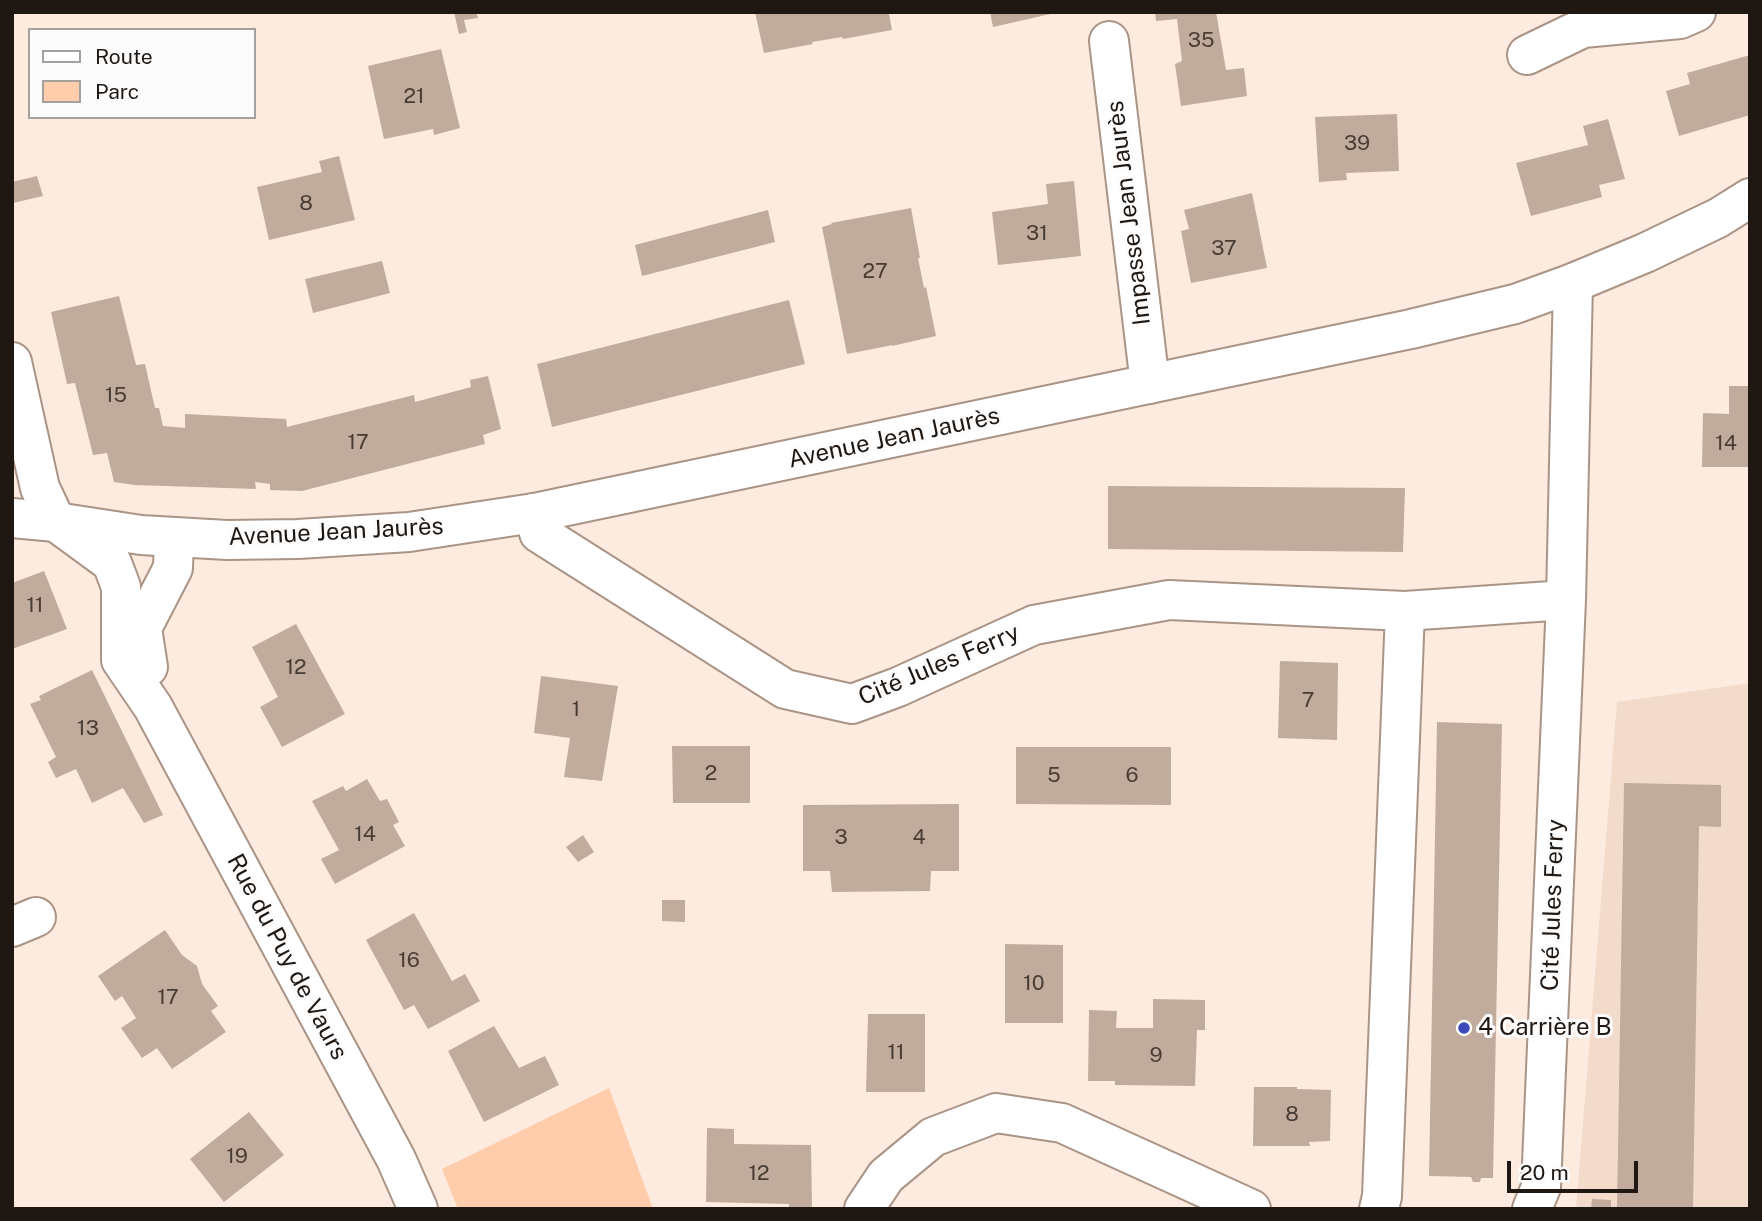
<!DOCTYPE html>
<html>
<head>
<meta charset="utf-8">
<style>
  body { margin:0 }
  #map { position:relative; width:1762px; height:1221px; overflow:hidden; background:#feebdf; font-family:"Public Sans",sans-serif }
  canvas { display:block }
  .frame { position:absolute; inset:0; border:14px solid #1f1712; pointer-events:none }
  .legend { position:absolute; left:28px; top:28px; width:228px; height:91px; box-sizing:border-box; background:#fcfcfc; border:2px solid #a4a09e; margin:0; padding:9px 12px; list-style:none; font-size:21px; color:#1f1712 }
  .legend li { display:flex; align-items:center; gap:14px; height:35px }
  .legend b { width:35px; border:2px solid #a4a09e }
  .scale { position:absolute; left:1507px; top:1161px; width:131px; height:32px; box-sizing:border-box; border:4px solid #1f1712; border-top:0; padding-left:9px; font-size:21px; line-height:24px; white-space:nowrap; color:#1f1712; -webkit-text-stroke:5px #fcfcfc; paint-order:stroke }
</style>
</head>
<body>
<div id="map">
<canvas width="1762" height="1221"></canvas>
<div class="frame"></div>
<ul class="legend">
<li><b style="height:9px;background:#fff"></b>Route</li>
<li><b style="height:19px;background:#ffccac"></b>Parc</li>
</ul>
<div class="scale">20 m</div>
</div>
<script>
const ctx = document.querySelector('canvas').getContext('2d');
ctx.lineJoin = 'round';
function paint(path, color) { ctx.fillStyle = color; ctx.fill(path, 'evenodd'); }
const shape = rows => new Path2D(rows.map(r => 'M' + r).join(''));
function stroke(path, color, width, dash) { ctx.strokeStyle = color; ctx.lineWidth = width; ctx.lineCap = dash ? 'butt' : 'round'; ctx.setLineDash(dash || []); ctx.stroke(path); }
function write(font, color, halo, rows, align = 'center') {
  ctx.font = font + ' "Public Sans",sans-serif'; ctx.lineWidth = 6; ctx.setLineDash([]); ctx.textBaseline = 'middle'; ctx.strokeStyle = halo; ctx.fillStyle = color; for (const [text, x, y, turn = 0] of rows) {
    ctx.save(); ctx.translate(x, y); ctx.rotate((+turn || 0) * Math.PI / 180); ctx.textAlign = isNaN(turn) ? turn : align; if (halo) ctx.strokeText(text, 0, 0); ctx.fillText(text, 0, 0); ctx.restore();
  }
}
paint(shape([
  [1750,683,1750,1209,1576,1209,1617,702]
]), '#f2dbcb');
paint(shape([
  [609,1088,653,1209,458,1209,442,1169]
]), '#ffccac');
paint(shape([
  [454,12,476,12,478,18,464,20,467,32,459,34],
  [755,12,892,12,889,14,892,30,843,39,842,37,812,42,813,44,764,53],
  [990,12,1055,12,1055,13,993,27],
  [1155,12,1216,12,1226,70,1244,68,1247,96,1181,106,1175,64,1182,61,1177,19,1156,21],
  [441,49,460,128,434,135,433,129,384,139,368,66],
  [1750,55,1750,115,1679,136,1666,91,1690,84,1687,73],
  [1397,114,1399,171,1346,173,1347,180,1319,182,1315,117],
  [1608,119,1625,179,1599,185,1602,197,1531,216,1516,163,1588,145,1583,126],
  [339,156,355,220,269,240,257,187,322,172,319,161],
  [37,176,43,196,13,203,12,182],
  [1074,181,1081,256,998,265,992,212,1048,204,1046,184],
  [1252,193,1267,268,1191,283,1181,231,1189,229,1184,210],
  [911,208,920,258,918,258,924,288,926,287,936,336,892,346,893,345,847,354,822,227,832,224,831,223],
  [768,210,775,242,642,276,635,245],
  [382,261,390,293,313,313,305,279],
  [119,296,136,365,145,364,155,408,159,408,163,426,185,428,185,414,286,419,287,427,414,395,415,402,471,387,470,380,488,376,501,429,483,435,485,444,302,491,270,490,270,484,255,482,256,489,134,485,114,482,107,453,93,455,75,383,67,384,51,312],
  [789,300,805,364,552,427,537,364],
  [1729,386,1750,386,1750,467,1702,467,1703,413,1729,414],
  [1108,486,1405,488,1403,552,1108,549],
  [44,571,67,629,12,649,12,583],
  [296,624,345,714,282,747,260,707,278,697,252,647],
  [1280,661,1338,663,1337,740,1278,738],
  [92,670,163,815,144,823,123,788,92,803,76,769,56,778,48,762,56,757,30,704,41,700,39,696],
  [541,676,618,686,602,781,564,777,570,738,534,733],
  [1437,722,1502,724,1493,1178,1481,1178,1480,1182,1473,1182,1471,1177,1429,1176],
  [672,746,750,746,750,803,673,803],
  [1016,747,1171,747,1171,805,1016,804],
  [367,779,380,801,387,799,399,822,393,825,405,846,335,884,321,859,339,850,312,801,343,786,346,791],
  [1624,783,1721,785,1721,827,1699,826,1693,1209,1617,1209],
  [959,804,959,871,931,871,930,891,832,892,830,871,803,871,803,805],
  [583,835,594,852,578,862,566,847],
  [662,900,685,900,685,922,662,921],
  [414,913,452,981,465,974,480,1001,428,1029,414,1005,404,1010,366,940],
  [165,930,182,955,197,966,202,984,218,1006,211,1011,226,1032,172,1069,157,1048,142,1058,121,1028,136,1018,122,996,115,1001,98,976],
  [1005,944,1063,945,1063,1023,1005,1023],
  [1153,999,1205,1000,1205,1030,1197,1030,1195,1086,1115,1085,1115,1081,1088,1081,1089,1010,1117,1011,1116,1028,1153,1028],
  [868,1014,925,1014,925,1092,866,1092],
  [494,1026,519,1068,545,1056,559,1085,484,1122,448,1051],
  [1254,1087,1297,1087,1297,1089,1331,1090,1330,1141,1309,1142,1310,1146,1253,1146],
  [249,1112,284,1155,224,1202,190,1159],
  [707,1128,734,1129,734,1144,811,1145,812,1209,789,1209,789,1204,706,1202],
  [1592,1199,1611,1200,1611,1209,1591,1209]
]), '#c1ab9c');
const street = shape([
  [1109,41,1150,384],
  [1527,55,1583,28,1680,19,1696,12],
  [12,362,40,488,56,522,112,563,121,587,121,660,153,707,396,1159,418,1209],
  [534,513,539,533,785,689,852,704,898,687,1034,625,1169,600,1405,611],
  [148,667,142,628,173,568,174,538],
  [12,927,36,917],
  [864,1209,886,1176,933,1137,996,1113,1062,1123,1251,1209],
  [1379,1209,1382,1196,1405,611,1566,600],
  [1532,1209,1541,1187,1566,600,1573,283]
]);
const secondary = shape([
  [12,518,56,522,141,535,227,540,298,539,409,532,534,513,1411,329,1515,304,1573,283,1645,253,1718,218,1750,198]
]);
stroke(street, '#aa9486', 42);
stroke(secondary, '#aa9486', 42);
stroke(street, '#fff', 38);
stroke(secondary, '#fff', 38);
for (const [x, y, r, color] of [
  [1464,1028,7,"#3a49bc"]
]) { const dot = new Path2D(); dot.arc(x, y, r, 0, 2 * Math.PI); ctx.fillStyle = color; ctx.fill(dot); stroke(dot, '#fcfcfc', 2.5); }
write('21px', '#483c34', null, [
  ["35",1201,41],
  ["21",414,97],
  ["39",1357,144],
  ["8",306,204],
  ["31",1037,234],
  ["37",1224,249],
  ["27",875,272],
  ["15",116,396],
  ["17",358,443],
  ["14",1726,444],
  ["11",35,606],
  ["12",296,668],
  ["7",1308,701],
  ["1",576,710],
  ["13",88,729],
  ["2",711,774],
  ["5",1054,776],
  ["6",1132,776],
  ["14",365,835],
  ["3",841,838],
  ["4",919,838],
  ["16",409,961],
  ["10",1034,984],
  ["17",168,998],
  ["11",896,1053],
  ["9",1156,1056],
  ["8",1292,1115],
  ["19",237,1157],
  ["12",759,1174]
]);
write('24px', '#1f1712', '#fcfcfc', [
  ["Impasse Jean Jaurès",1129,213,-97],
  ["Avenue Jean Jaurès",894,438,-12],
  ["Avenue Jean Jaurès",336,532,-3],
  ["Cité Jules Ferry",939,665,-23],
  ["Cité Jules Ferry",1553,905,-88],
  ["Rue du Puy de Vaurs",287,957,62]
]);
write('24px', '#1f1712', '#fcfcfc', [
  ["4 Carrière B",1478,1028]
], 'left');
</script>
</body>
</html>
